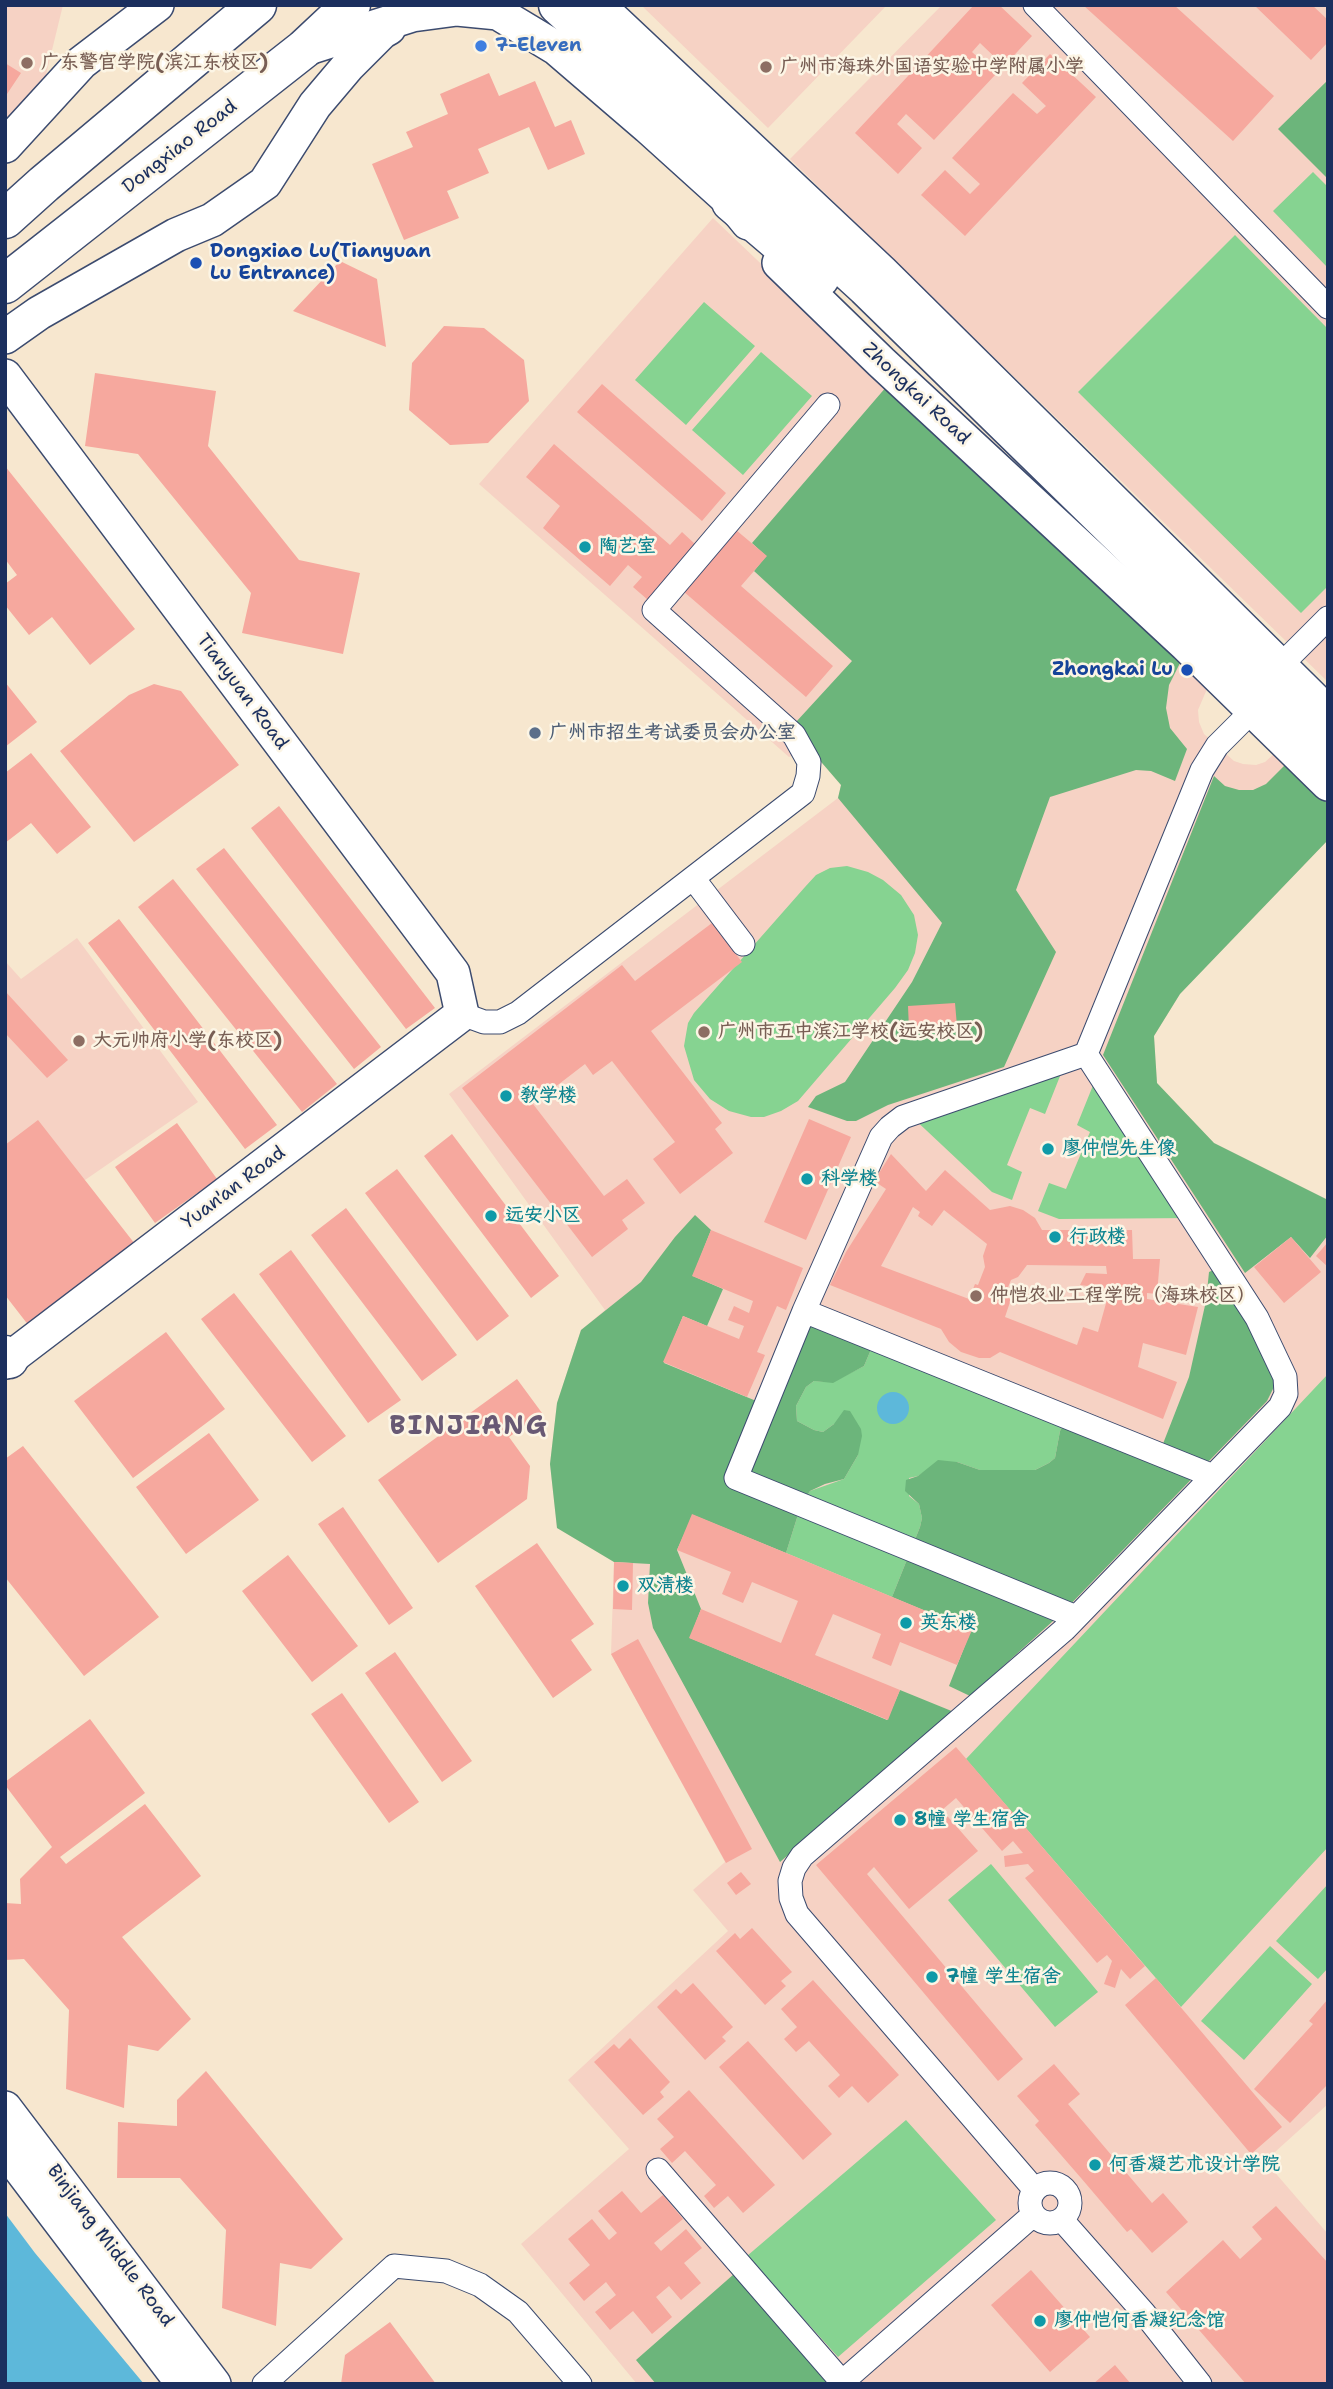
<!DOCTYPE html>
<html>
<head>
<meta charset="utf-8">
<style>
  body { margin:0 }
  #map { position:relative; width:1333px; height:2389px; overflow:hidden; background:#f7e7cf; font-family:"Shantell Sans",sans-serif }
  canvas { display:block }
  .frame { position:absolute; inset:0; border:7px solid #1b2f5e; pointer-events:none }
</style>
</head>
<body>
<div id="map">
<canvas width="1333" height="2389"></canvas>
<div class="frame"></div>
</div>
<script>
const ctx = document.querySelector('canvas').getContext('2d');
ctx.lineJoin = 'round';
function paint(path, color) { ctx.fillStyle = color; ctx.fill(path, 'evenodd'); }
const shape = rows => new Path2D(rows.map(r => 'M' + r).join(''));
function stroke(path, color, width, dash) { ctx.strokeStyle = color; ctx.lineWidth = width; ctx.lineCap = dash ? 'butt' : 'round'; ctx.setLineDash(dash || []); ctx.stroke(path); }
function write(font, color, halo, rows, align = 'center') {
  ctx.font = font + ' "Shantell Sans","LXGW WenKai TC",sans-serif'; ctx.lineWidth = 5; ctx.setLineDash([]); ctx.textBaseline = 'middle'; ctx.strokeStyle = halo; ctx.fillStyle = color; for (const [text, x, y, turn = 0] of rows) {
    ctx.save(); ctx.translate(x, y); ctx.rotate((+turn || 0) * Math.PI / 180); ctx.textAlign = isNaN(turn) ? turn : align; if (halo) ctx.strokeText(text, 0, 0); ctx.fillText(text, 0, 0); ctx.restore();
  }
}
paint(shape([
  [5,5,63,5,44,83,5,128],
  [641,5,887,5,768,128],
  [942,5,1328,5,1328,682,790,159],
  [713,218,1207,689,1198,710,1199,722,1204,734,1234,761,1243,764,1256,765,1265,762,1275,753,1328,804,1328,840,1180,994,1154,1036,1157,1083,1214,1143,1328,1200,1328,2104,1265,2161,1328,2234,1328,2384,637,2384,521,2244,629,2149,568,2080,728,1931,693,1890,725,1862,611,1654,614,1562,557,1528,550,1464,557,1403,581,1330,605,1310,449,1094,838,798,841,785,810,749,789,757,479,484],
  [77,938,198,1102,85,1180,5,1145,5,961,21,979]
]), '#f6d2c4');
paint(shape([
  [1313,172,1328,187,1328,268,1273,211],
  [1235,235,1328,329,1328,586,1301,613,1078,392],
  [704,302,755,346,686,425,635,380],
  [761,352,812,396,743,475,692,430],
  [847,866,868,872,883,880,901,895,914,915,918,935,915,953,908,970,895,988,798,1101,781,1111,764,1117,751,1117,729,1111,710,1099,694,1080,684,1046,688,1023,694,1013,805,887,816,875,830,868],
  [1066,1061,1045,1114,1030,1108,1007,1165,1022,1172,1012,1200,992,1192,910,1115],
  [1098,1073,1193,1218,1059,1219,1038,1211,1049,1183,1066,1189,1090,1132,1077,1125],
  [875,1340,1068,1417,1060,1431,1055,1458,1049,1463,1035,1470,980,1470,957,1462,932,1467,918,1476,909,1478,909,1496,919,1504,922,1518,920,1527,892,1597,786,1553,801,1505,810,1491,844,1479,858,1455,834,1424,823,1432,814,1430,797,1421,796,1406,806,1387,814,1381,833,1382,864,1366],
  [1328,1374,1328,1847,1181,2007,966,1759],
  [991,1864,1098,1992,1055,2027,948,1900],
  [1328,1884,1328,1968,1318,1979,1276,1941],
  [1270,1946,1312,1984,1244,2060,1201,2021],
  [906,2120,996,2220,838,2357,747,2256]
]), '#86d391');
paint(shape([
  [1328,80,1328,179,1278,129],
  [887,386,1180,663,1169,685,1166,708,1170,728,1187,749,1175,781,1151,771,1136,770,1050,797,1016,890,1056,952,1004,1067,888,1105,856,1121,847,1121,808,1107,816,1096,845,1082,912,982,942,923,838,798,841,785,810,749,796,722,852,661,754,571,766,556,752,543],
  [1286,764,1328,804,1328,840,1180,994,1154,1036,1157,1083,1214,1143,1328,1200,1328,1235,1310,1258,1291,1237,1245,1273,1103,1055,1214,776,1225,786,1239,790,1253,790,1266,784],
  [695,1215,711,1230,693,1276,723,1289,707,1326,683,1316,664,1363,766,1405,804,1311,875,1340,864,1366,833,1383,814,1381,806,1387,796,1406,797,1421,814,1430,823,1432,834,1424,844,1410,850,1411,861,1429,862,1436,858,1455,844,1479,825,1484,810,1491,801,1505,786,1553,693,1515,677,1550,701,1609,690,1638,887,1720,900,1690,954,1712,780,1862,653,1628,648,1603,650,1564,614,1562,557,1528,550,1464,557,1403,581,1330,641,1282,675,1237],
  [1218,1268,1234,1292,1274,1376,1275,1385,1267,1401,1063,1612,970,1696,949,1686,971,1630,892,1597,920,1527,922,1518,919,1504,905,1491,906,1480,918,1476,938,1460,957,1462,980,1470,1035,1470,1049,1463,1055,1458,1060,1431,1068,1417,1159,1454,1189,1377,1206,1301,1209,1272],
  [742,2267,840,2384,656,2384,636,2360]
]), '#6cb57b');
paint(shape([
  '877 1408a16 16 0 1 1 32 0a16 16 0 1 1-32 0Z',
  [5,2213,35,2253,144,2384,5,2384]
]), '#5db8da');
paint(shape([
  [974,5,999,5,1032,36,1004,66,980,43,972,52,996,74,934,140,906,114,897,124,922,148,898,174,855,133],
  [1083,5,1174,5,1274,96,1233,141],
  [1254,5,1312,5,1328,20,1328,42,1311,60],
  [1050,54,1096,97,965,236,921,195,945,170,970,194,980,184,952,158,1013,93,1037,114,1046,106,1022,83],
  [5,63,21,73,5,97],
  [489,73,499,96,535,81,555,127,571,120,585,154,548,170,529,127,478,149,489,173,447,191,459,218,404,240,372,164,413,147,406,132,448,114,440,94],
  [340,261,377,279,386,347,293,311],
  [444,326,484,328,524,360,529,401,488,443,450,445,409,410,412,363],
  [95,373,216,391,208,446,299,560,360,573,343,654,242,633,251,593,138,454,85,446],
  [602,384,726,493,702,521,577,412],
  [554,444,670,545,682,532,696,545,648,600,633,587,642,577,628,565,610,586,543,528,560,506,526,477],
  [5,466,135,629,90,665,52,617,29,635,5,605,5,584,17,575,5,559],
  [736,530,767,556,741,586,833,666,806,697,683,591],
  [5,682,37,722,5,747],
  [154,684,181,691,239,765,134,842,60,751,129,695],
  [31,753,91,827,57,854,31,823,5,843,5,773],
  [279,806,435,1008,406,1029,251,828],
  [224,848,381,1047,354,1069,196,869],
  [173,879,337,1084,302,1112,138,907],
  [119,919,277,1125,245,1149,88,943],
  [712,923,742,962,651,1031,722,1123,715,1129,733,1153,680,1194,653,1159,675,1142,612,1061,593,1075,585,1064,533,1104,604,1196,627,1179,645,1203,622,1220,628,1229,592,1257,462,1088,622,965,635,981],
  [5,991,68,1060,47,1078,5,1033],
  [955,1003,957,1026,909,1029,908,1006],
  [809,1119,851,1137,806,1240,764,1222],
  [38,1120,142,1253,36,1335,5,1295,5,1145],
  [177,1123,217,1179,155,1223,115,1167],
  [452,1134,559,1276,531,1298,424,1156],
  [891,1154,926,1191,945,1170,990,1210,1010,1206,1023,1210,1035,1218,1042,1230,1132,1230,1133,1259,1160,1259,1157,1294,1147,1293,1147,1299,1198,1307,1186,1355,1143,1343,1138,1367,1177,1382,1163,1419,1000,1352,990,1358,979,1358,961,1352,949,1342,941,1329,830,1285,846,1252,886,1189,874,1181],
  [913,1207,920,1212,918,1216,932,1226,944,1210,987,1244,983,1256,985,1267,978,1285,975,1284,969,1299,881,1266],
  [1027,1265,1106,1266,1107,1274,1086,1273,1080,1285,1110,1289,1098,1332,1083,1327,1077,1345,1005,1317,1011,1299,1004,1297,1011,1280,1018,1277],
  [397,1169,509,1316,477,1341,365,1193],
  [346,1208,457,1355,422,1381,311,1235],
  [711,1230,803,1268,786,1310,777,1306,757,1352,765,1355,747,1397,663,1362,683,1316,739,1339,744,1326,728,1320,734,1306,749,1313,753,1301,692,1276],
  [1291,1237,1321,1272,1284,1303,1254,1267],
  [1328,1242,1328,1267,1316,1256],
  [291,1250,401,1400,368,1423,259,1274],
  [234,1293,346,1436,312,1462,201,1319],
  [166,1332,225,1409,133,1478,74,1401],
  [517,1379,542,1413,509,1437,530,1466,527,1499,438,1563,378,1480],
  [209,1433,259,1500,186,1554,136,1487],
  [23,1446,159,1617,84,1676,5,1577,5,1459],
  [343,1507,413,1608,389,1625,318,1524],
  [692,1514,972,1630,957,1665,900,1642,891,1666,872,1658,881,1634,833,1614,815,1655,900,1690,888,1720,689,1638,701,1609,781,1643,798,1601,752,1582,743,1603,722,1594,731,1572,677,1550],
  [537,1543,594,1624,571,1640,592,1670,553,1698,475,1586],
  [288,1555,358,1646,312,1682,242,1591],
  [614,1562,633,1563,632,1610,613,1609],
  [638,1639,752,1849,726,1863,611,1654],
  [395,1652,472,1761,442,1782,365,1673],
  [342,1693,419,1802,389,1823,311,1714],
  [90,1719,145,1793,60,1857,66,1864,145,1804,201,1876,122,1937,191,2019,158,2051,128,2045,124,2108,66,2089,69,2010,24,1959,5,1960,5,1903,21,1904,20,1879,52,1847,5,1785,5,1782],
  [956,1747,1145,1966,1130,1979,1121,1969,1115,1988,1104,1984,1112,1961,1107,1955,1097,1963,1025,1878,1034,1871,1028,1864,1005,1867,1004,1856,1023,1853,1013,1841,1002,1851,956,1798,942,1810,978,1851,909,1909,874,1867,867,1874,1023,2059,998,2081,816,1865],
  [741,1872,751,1884,736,1895,727,1883],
  [752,1928,792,1972,781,1981,786,1986,765,2005,716,1951,735,1933,740,1939],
  [1156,1978,1282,2127,1251,2154,1125,2005],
  [813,1980,899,2075,868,2103,852,2086,839,2098,828,2086,840,2075,809,2041,796,2052,784,2039,797,2027,781,2009],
  [693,1983,733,2027,722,2037,726,2041,705,2060,657,2007,676,1989,681,1994],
  [1328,1999,1328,2084,1290,2123,1254,2089,1313,2024,1309,2021],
  [630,2038,670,2082,660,2092,664,2097,643,2115,594,2062,614,2044,619,2049],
  [748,2041,832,2134,803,2160,719,2067],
  [1054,2064,1080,2094,1068,2104,1152,2203,1163,2193,1188,2222,1152,2253,1131,2229,1127,2232,1081,2178,1035,2125,1039,2121,1017,2096],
  [206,2071,343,2239,311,2269,280,2263,276,2326,222,2308,226,2230,180,2178,117,2178,118,2122,177,2126,177,2100],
  [689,2090,775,2185,743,2213,728,2196,714,2208,704,2196,716,2185,685,2151,672,2163,660,2149,674,2137,657,2119],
  [622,2191,641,2213,663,2195,683,2219,654,2243,661,2251,686,2229,702,2248,684,2263,701,2283,681,2300,669,2286,656,2297,672,2317,652,2334,633,2311,610,2330,595,2312,616,2295,606,2282,584,2301,569,2283,590,2265,568,2239,592,2219,609,2240,617,2233,598,2211],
  [1276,2206,1328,2263,1328,2384,1246,2384,1166,2292,1223,2240,1240,2259,1262,2239,1252,2227],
  [1031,2270,1090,2337,1050,2372,991,2305],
  [390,2322,436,2384,341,2384,345,2355],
  [1115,2365,1131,2384,1093,2384]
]), '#f6a89e');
const street = shape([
  [1035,5,1328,307],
  [1280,666,1328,618],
  [693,878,743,944],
  [462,1014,484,1022,500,1022,518,1013,803,793,808,776,809,762,794,735,654,610,828,405],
  [804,1311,1213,1476],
  [1076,1617,736,1478,804,1311,881,1137,890,1127,903,1117,1086,1054],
  [658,2170,842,2382],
  '1030 2203a20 20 0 1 1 40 0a20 20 0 1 1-40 0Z',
  [1035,2190,797,1914,791,1898,790,1881,794,1868,802,1856,1065,1629,1280,1407,1286,1394,1285,1377,1257,1318,1086,1054,1202,770,1217,746,1253,710],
  [1062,2220,1144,2313,1200,2384],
  [264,2384,394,2266,446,2271,480,2285,518,2312,580,2384],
  [840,2384,1033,2215]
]);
const secondary = shape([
  [598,5,881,271,1328,713],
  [305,49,412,15,457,9,498,13,556,48,648,127,731,202,748,223],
  [5,146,81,63,157,5],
  [779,263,881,362,1186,645,1328,784],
  [5,337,39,313,176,235,212,220,265,183,315,105,348,66,382,32,389,28],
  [5,376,453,973,462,1014,5,1362],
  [5,2108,214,2384],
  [5,2149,183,2384]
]);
const highway = shape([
  [558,5,866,287,1133,548,1328,744],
  [731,202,820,278],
  [5,219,44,184,257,5],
  [5,284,304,49,351,5],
  [5,1355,9,1359]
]);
stroke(street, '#3c4b6f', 25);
stroke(secondary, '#3c4b6f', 36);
stroke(highway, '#3c4b6f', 41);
stroke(street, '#fff', 23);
stroke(secondary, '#fff', 33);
stroke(highway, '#fff', 38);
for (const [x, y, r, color] of [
  [481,46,7,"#3f7fe0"],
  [27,63,7,"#8d6e63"],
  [766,67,7,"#8d6e63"],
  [196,263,7,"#1a4fb4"],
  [585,547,7,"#0f9aa8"],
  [1187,670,7,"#1a4fb4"],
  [535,733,7,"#5c6f8a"],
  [704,1032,7,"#8d6e63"],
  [79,1041,7,"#8d6e63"],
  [506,1096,7,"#0f9aa8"],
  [1048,1149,7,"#0f9aa8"],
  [807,1179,7,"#0f9aa8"],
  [491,1216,7,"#0f9aa8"],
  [1055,1237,7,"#0f9aa8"],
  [976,1296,7,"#8d6e63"],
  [623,1586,7,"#0f9aa8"],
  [906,1623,7,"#0f9aa8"],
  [900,1820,7,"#0f9aa8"],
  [932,1977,7,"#0f9aa8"],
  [1095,2165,7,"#0f9aa8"],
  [1040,2321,7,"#0f9aa8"]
]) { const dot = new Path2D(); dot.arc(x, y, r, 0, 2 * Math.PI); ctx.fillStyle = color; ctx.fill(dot); stroke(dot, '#fcf5e5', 2.5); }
write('bold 19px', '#366cbe', '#fcf5e5', [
  ["7-Eleven",495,46]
], 'left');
write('bold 19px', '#785e54', '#fcf5e5', [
  ["广东警官学院(滨江东校区)",41,63],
  ["广州市海珠外国语实验中学附属小学",780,67],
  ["广州市五中滨江学校(远安校区)",718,1032],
  ["大元帅府小学(东校区)",93,1041],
  ["仲恺农业工程学院（海珠校区）",990,1296]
], 'left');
write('19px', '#1b2f5e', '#fcf5e5', [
  ["Dongxiao Road",180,147,-38],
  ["Zhongkai Road",916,394,43],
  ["Tianyuan Road",242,692,53],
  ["Yuan'an Road",234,1188,-37],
  ["Binjiang Middle Road",110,2246,53]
]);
write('bold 19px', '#164399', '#fcf5e5', [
  ["Dongxiao Lu(Tianyuan",210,252],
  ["Lu Entrance)",210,274],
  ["Zhongkai Lu",1173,670,"right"]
], 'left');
write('bold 19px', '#0d838f', '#fcf5e5', [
  ["陶艺室",599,547],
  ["教学楼",520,1096],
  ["廖仲恺先生像",1062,1149],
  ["科学楼",821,1179],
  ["远安小区",505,1216],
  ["行政楼",1069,1237],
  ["双清楼",637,1586],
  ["英东楼",920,1623],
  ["8幢 学生宿舍",914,1820],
  ["7幢 学生宿舍",946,1977],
  ["何香凝艺术设计学院",1109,2165],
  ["廖仲恺何香凝纪念馆",1054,2321]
], 'left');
write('bold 19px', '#4e5e75', '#fcf5e5', [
  ["广州市招生考试委员会办公室",549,733]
], 'left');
ctx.letterSpacing = '2px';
write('bold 26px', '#685974', '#fcf5e5', [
  ["BINJIANG",469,1427]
]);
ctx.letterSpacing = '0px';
</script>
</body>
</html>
